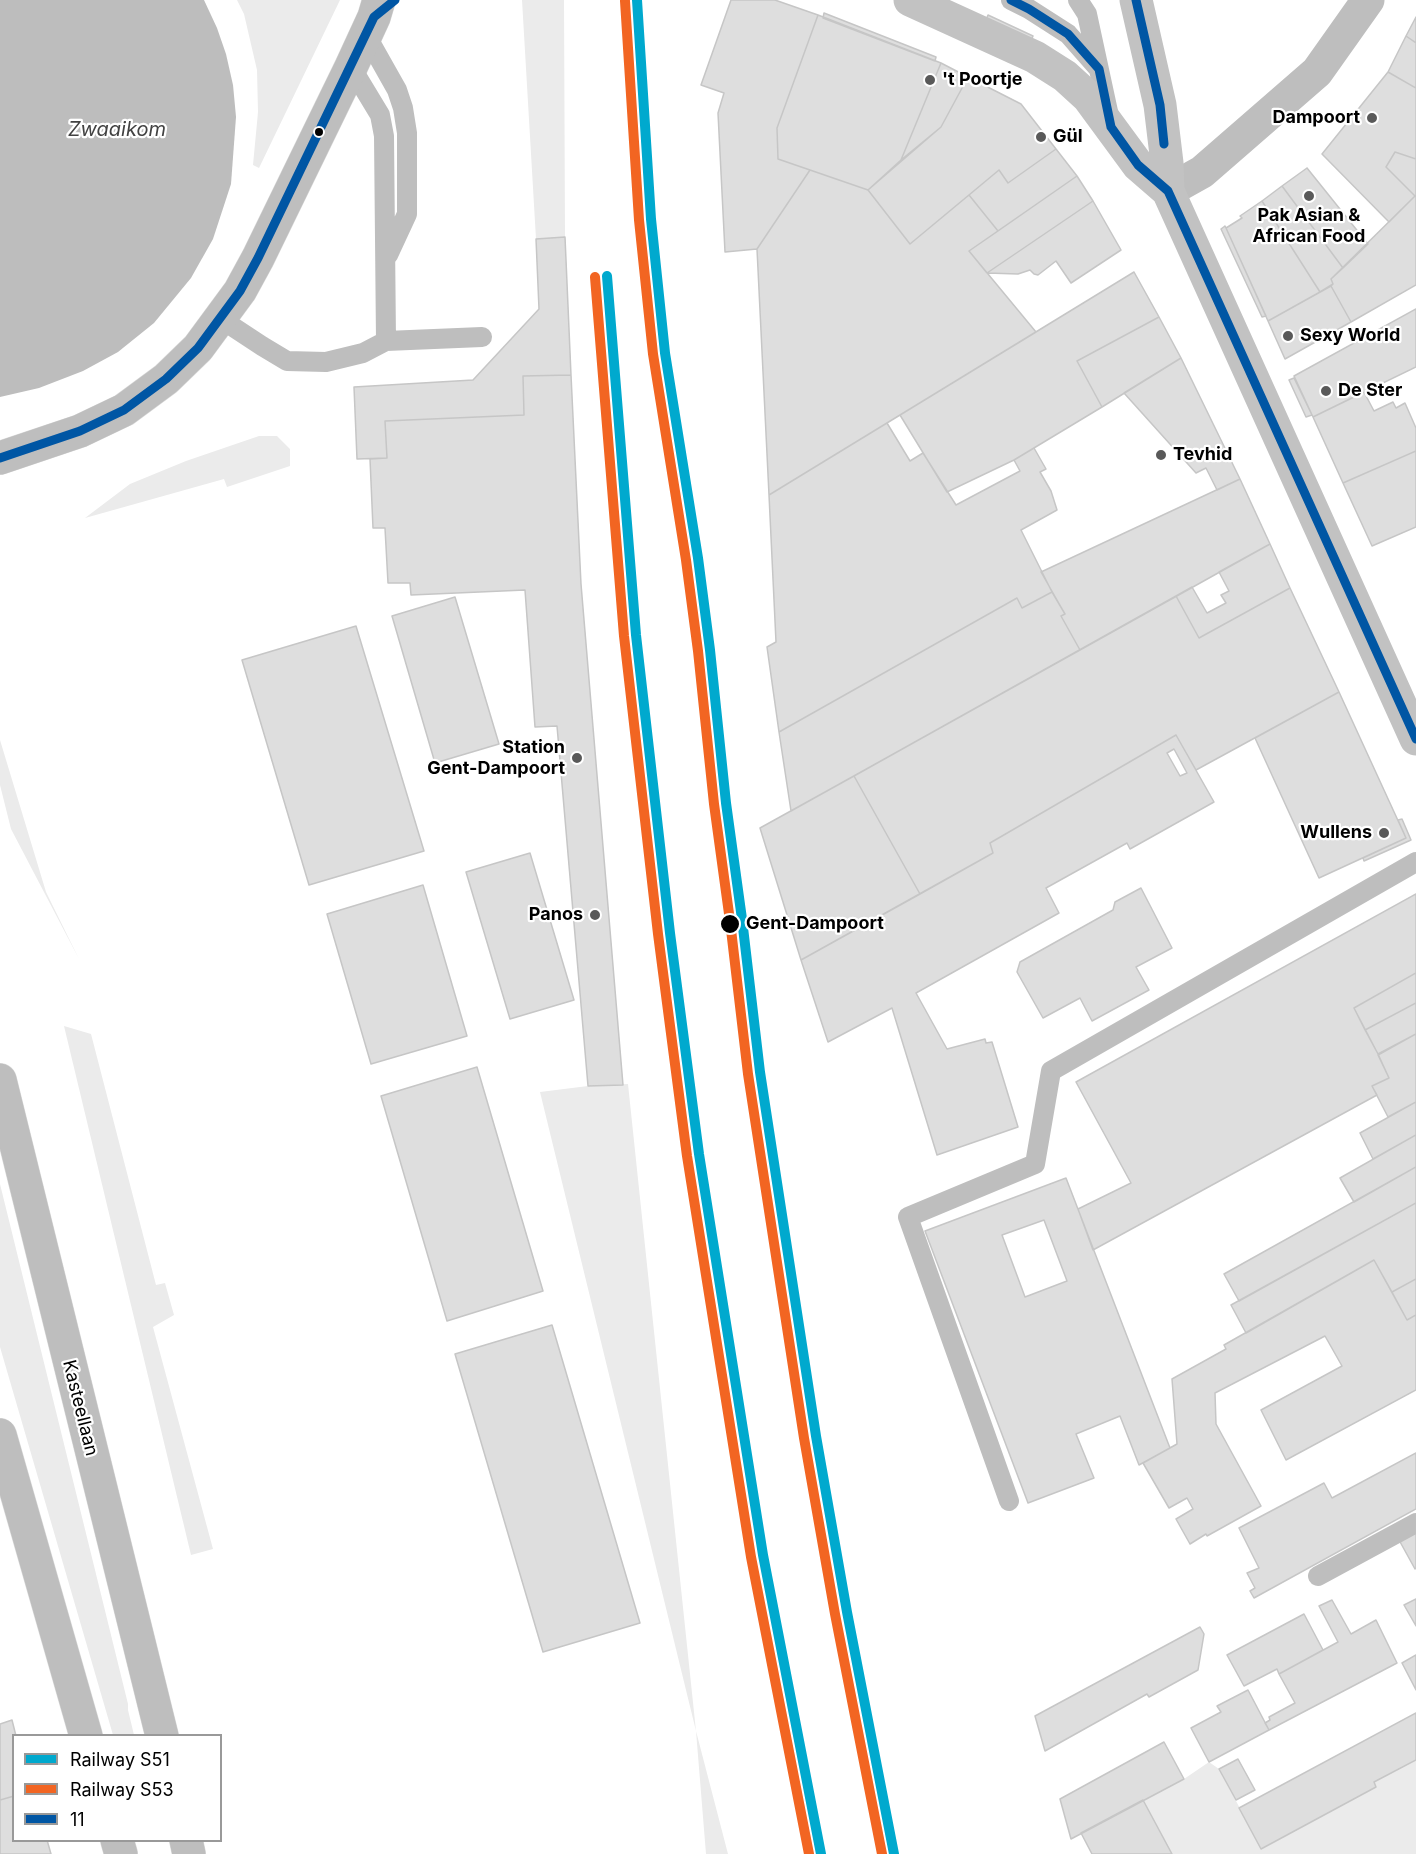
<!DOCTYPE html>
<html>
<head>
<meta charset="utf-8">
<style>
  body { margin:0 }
  #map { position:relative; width:1416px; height:1854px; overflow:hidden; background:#fff; font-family:Inter,sans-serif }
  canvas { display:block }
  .legend { position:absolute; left:12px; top:1734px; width:210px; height:108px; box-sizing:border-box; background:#fff; border:2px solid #999; margin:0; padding:8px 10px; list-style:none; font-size:18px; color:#000 }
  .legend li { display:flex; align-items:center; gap:12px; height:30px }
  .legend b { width:30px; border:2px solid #999 }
</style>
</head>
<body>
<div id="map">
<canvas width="1416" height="1854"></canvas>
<ul class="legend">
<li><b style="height:8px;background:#00a9ce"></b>Railway S51</li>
<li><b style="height:8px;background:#f26522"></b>Railway S53</li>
<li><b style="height:8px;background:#0056a4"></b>11</li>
</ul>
</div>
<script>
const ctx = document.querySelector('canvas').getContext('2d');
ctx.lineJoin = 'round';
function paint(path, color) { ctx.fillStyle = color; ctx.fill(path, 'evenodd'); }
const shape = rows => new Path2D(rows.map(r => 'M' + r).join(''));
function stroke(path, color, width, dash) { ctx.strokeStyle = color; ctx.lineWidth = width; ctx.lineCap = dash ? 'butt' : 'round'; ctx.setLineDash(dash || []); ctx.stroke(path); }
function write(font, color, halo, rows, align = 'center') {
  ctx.font = font + ' Inter,sans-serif'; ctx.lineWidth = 4.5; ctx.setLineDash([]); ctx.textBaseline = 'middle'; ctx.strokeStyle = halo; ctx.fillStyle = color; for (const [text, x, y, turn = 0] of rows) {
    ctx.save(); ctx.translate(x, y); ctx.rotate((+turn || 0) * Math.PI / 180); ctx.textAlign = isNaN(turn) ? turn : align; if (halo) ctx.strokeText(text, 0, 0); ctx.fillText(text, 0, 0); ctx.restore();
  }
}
paint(shape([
  [237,0,340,0,259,168,253,165,258,112,257,70,244,14],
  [522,0,564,0,565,237,536,239],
  [259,436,277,436,290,449,290,466,227,487,224,479,85,518,130,484,186,461],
  [0,740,46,892,79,959,11,829,0,785],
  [64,1026,91,1034,156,1285,165,1283,174,1315,153,1327,213,1549,191,1555],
  [628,1084,696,1731,728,1854,706,1854,696,1731,540,1092,588,1086],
  [0,1184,128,1704,128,1710,134,1735,113,1735,0,1347],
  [1416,1760,1416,1854,1172,1854,1143,1800,1184,1779,1209,1762,1219,1769,1261,1848,1376,1787,1374,1782]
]), '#ebebeb');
paint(shape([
  [0,0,204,0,217,28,226,54,233,85,236,117,231,184,213,239,191,278,154,323,118,352,83,371,39,388,0,397]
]), '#bdbdbd');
const building = shape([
  [731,0,775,0,818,15,777,128,778,159,810,170,757,249,725,252,718,113,724,93,701,85,731,0],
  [824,13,936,57,935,61,823,18,824,13],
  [818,15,941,63,901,160,868,190,778,159,777,128,818,15],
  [988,15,1033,36,1031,41,986,20,988,15],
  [1416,17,1416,43,1406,36,1416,17],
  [1406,36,1416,43,1416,88,1388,72,1406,36],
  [941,63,968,77,941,127,901,160,941,63],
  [1388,72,1416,88,1416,159,1395,152,1386,167,1415,196,1389,222,1322,154,1388,72],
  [968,77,1021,104,1056,149,1008,183,999,170,910,244,868,190,941,127,968,77],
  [1056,149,1077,176,998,231,969,195,999,170,1008,183,1056,149],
  [1395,152,1416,159,1416,285,1351,322,1331,286,1333,284,1331,279,1415,196,1386,167,1395,152],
  [1307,168,1368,244,1343,268,1282,186,1307,168],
  [810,170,868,190,910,244,969,195,998,231,969,251,1036,332,769,495,757,249,810,170],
  [1077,176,1093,201,987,273,969,251,1077,176],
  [1282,186,1343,268,1331,279,1333,284,1320,292,1262,201,1282,186],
  [1093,201,1121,250,1071,283,1056,261,1038,275,1034,274,1030,270,1018,274,987,273,1093,201],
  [1262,201,1320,292,1268,321,1226,228,1242,218,1240,216,1262,201],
  [1225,226,1226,228,1266,316,1262,317,1221,229,1225,226],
  [565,237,571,375,523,376,524,415,385,421,387,458,357,459,354,387,473,380,539,309,536,239,565,237],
  [1134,272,1159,317,1077,361,1102,407,1014,460,947,492,900,415,1134,272],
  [1331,286,1351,322,1285,359,1268,321,1331,286],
  [1416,309,1416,367,1313,417,1294,376,1416,309],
  [1159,317,1181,358,1102,407,1077,361,1159,317],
  [1181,358,1240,479,1217,490,1206,468,1196,473,1124,393,1181,358],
  [571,375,581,584,623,1085,588,1086,557,726,535,727,525,590,411,595,410,583,388,583,385,528,373,528,370,459,387,458,385,421,524,415,523,376,571,375],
  [1294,378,1312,415,1306,417,1289,380,1294,378],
  [1364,392,1374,411,1393,402,1396,408,1405,403,1416,428,1416,451,1343,483,1313,417,1364,392],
  [887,423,910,461,923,453,956,505,1020,471,1014,460,1034,448,1046,469,1040,472,1051,491,1057,510,1021,530,1052,592,1022,608,1017,598,779,732,767,647,776,642,769,495,887,423],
  [1416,451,1416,527,1372,546,1343,483,1416,451],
  [1240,479,1270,544,1080,650,1061,616,1065,614,1041,572,1240,479],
  [1270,544,1290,588,1199,638,1176,596,1192,587,1207,613,1226,603,1221,595,1229,591,1219,572,1270,544],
  [1290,588,1339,692,1196,770,1176,735,990,843,993,853,920,894,854,776,1176,596,1199,638,1290,588],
  [1052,592,1065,614,1061,616,1080,650,791,811,779,732,1017,598,1022,608,1052,592],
  [455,597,499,744,435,763,392,616,455,597],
  [356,626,424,851,309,885,242,660,356,626],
  [1339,692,1406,838,1319,878,1255,738,1339,692],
  [1176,735,1214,802,1130,849,1127,843,1046,888,1059,913,916,993,947,1049,985,1039,986,1043,992,1042,1018,1127,937,1155,892,1008,828,1042,801,960,993,853,990,843,1176,735],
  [1174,749,1187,773,1180,776,1167,753,1174,749],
  [854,776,920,894,801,960,760,828,854,776],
  [1402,819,1411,840,1364,861,1363,858,1406,838,1398,820,1402,819],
  [530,853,574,1000,510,1019,466,872,530,853],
  [423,885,467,1036,371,1064,327,914,423,885],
  [1141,888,1172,948,1136,967,1149,990,1092,1021,1080,998,1043,1018,1017,972,1020,962,1113,910,1115,902,1141,888],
  [1416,894,1416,973,1354,1008,1378,1054,1389,1078,1372,1086,1377,1095,1093,1250,1078,1209,1131,1183,1076,1082,1416,894],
  [1416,973,1416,1003,1365,1030,1354,1008,1416,973],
  [1416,1003,1416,1034,1378,1054,1365,1030,1416,1003],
  [1416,1034,1416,1102,1388,1117,1372,1086,1389,1078,1378,1055,1416,1034],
  [477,1067,543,1291,447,1321,381,1096,477,1067],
  [1416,1102,1416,1135,1373,1159,1360,1133,1416,1102],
  [1416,1135,1416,1167,1354,1202,1340,1178,1416,1135],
  [1416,1167,1416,1203,1239,1301,1224,1274,1416,1167],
  [1066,1178,1170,1448,1139,1465,1120,1416,1076,1434,1094,1478,1028,1503,925,1231,1066,1178],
  [1044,1220,1067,1281,1025,1297,1002,1235,1044,1220],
  [1416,1203,1416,1279,1392,1292,1374,1260,1246,1333,1231,1305,1416,1203],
  [1374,1260,1407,1320,1416,1315,1416,1390,1286,1460,1261,1410,1342,1366,1325,1336,1215,1393,1216,1424,1261,1506,1207,1536,1206,1534,1190,1544,1176,1519,1193,1509,1187,1498,1169,1508,1143,1463,1177,1444,1172,1379,1226,1349,1224,1345,1374,1260],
  [1416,1279,1416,1315,1407,1320,1392,1292,1416,1279],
  [552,1325,640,1623,543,1652,455,1354,552,1325],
  [1416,1453,1416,1509,1254,1598,1250,1591,1255,1588,1247,1573,1259,1568,1239,1528,1324,1483,1332,1498,1416,1453],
  [1416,1531,1416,1568,1415,1569,1399,1540,1416,1531],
  [1416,1599,1416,1626,1404,1605,1416,1599],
  [1332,1600,1351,1634,1376,1620,1397,1663,1269,1730,1265,1723,1270,1720,1269,1717,1295,1703,1279,1674,1338,1642,1319,1606,1332,1600],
  [1304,1614,1323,1650,1279,1674,1277,1669,1244,1686,1227,1655,1304,1614],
  [1200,1627,1204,1634,1198,1670,1149,1697,1147,1694,1045,1751,1035,1716,1200,1627],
  [1416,1655,1416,1690,1402,1663,1416,1655],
  [1248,1690,1269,1730,1209,1762,1191,1728,1221,1712,1217,1706,1248,1690],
  [1416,1713,1416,1760,1374,1782,1376,1787,1261,1849,1239,1808,1416,1713],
  [12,1720,16,1736,14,1736,14,1796,0,1800,0,1724,12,1720],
  [1164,1742,1184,1779,1071,1839,1060,1799,1164,1742],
  [1238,1759,1255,1790,1236,1800,1219,1769,1238,1759],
  [14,1796,14,1840,47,1840,51,1854,0,1854,0,1800,14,1796],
  [1143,1800,1172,1854,1092,1854,1081,1833,1143,1800]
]);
paint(building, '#dedede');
stroke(building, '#c6c6c6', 1.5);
const primary = shape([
  [0,458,80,431,124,410,166,379,198,348,240,291,258,258,351,67,374,17,379,0],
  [0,1080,162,1736],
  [0,1435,86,1736],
  [117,1840,121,1854],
  [186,1840,189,1854]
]);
stroke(primary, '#dbdbdb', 34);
stroke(shape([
  [1011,0,1029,9,1068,34,1097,67],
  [1078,0,1087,14,1109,116],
  [366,35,397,90,403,108,407,133,407,214,388,255],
  [351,67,380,115,384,136,386,341],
  [221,319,262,346,287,361,326,362,363,353,386,341,482,337],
  [1009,1501,908,1217,1035,1164,1051,1071,1416,862],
  [1318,1576,1416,1523]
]), '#bebebe', 20);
stroke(shape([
  [1168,191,1202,172,1317,72,1368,0]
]), '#bebebe', 33);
stroke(shape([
  [910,0,1035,57,1065,76,1088,97,1138,165,1168,191],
  [1136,0,1160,105,1167,163,1168,191,1416,739]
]), '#c2c2c2', 33);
stroke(primary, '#bebebe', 33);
stroke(shape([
  [1011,0,1029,9,1068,34,1099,69,1111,127,1138,165,1168,191,1416,739],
  [1136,0,1160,105,1164,144],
  [0,458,80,431,124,410,166,379,198,348,240,291,258,258,374,17,395,0]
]), '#0056a4', 9);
stroke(shape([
  [637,0,651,219,665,353,698,558,710,650,726,803,742,919,760,1072,816,1436,847,1612,894,1854],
  [607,276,636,635,670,933,699,1154,763,1555,821,1854]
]), '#00a9ce', 10);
stroke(shape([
  [625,1,639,220,653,354,686,560,698,651,714,804,730,921,748,1074,804,1438,835,1614,882,1854],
  [595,277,624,636,658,934,687,1156,751,1557,809,1854]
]), '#f26522', 10);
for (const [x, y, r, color] of [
  [930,80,6,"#595959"],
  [1372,118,6,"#595959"],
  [319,132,5,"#000"],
  [1041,137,6,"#595959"],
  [1309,196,6,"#595959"],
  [1288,336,6,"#595959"],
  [1326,391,6,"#595959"],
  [1161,455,6,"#595959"],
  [577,758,6,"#595959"],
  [1384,833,6,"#595959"],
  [595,915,6,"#595959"],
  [730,924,10,"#000"]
]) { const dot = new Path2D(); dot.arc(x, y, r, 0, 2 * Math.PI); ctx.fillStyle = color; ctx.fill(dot); stroke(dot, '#fff', 2); }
write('bold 18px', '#000', '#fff', [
  ["'t Poortje",942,80],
  ["Dampoort",1360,118,"right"],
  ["Gül",1053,137],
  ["Pak Asian &",1309,216,"center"],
  ["African Food",1309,237,"center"],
  ["Sexy World",1300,336],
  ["De Ster",1338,391],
  ["Tevhid",1173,455],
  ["Station",565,748,"right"],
  ["Gent-Dampoort",565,769,"right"],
  ["Wullens",1372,833,"right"],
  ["Panos",583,915,"right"]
], 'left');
write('bold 18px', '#000', '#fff', [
  ["Gent-Dampoort",746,924]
], 'left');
write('18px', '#000', '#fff', [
  ["Kasteellaan",80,1408,76]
]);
write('italic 20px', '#424242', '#fff', [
  ["Zwaaikom",117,130]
]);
</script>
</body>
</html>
